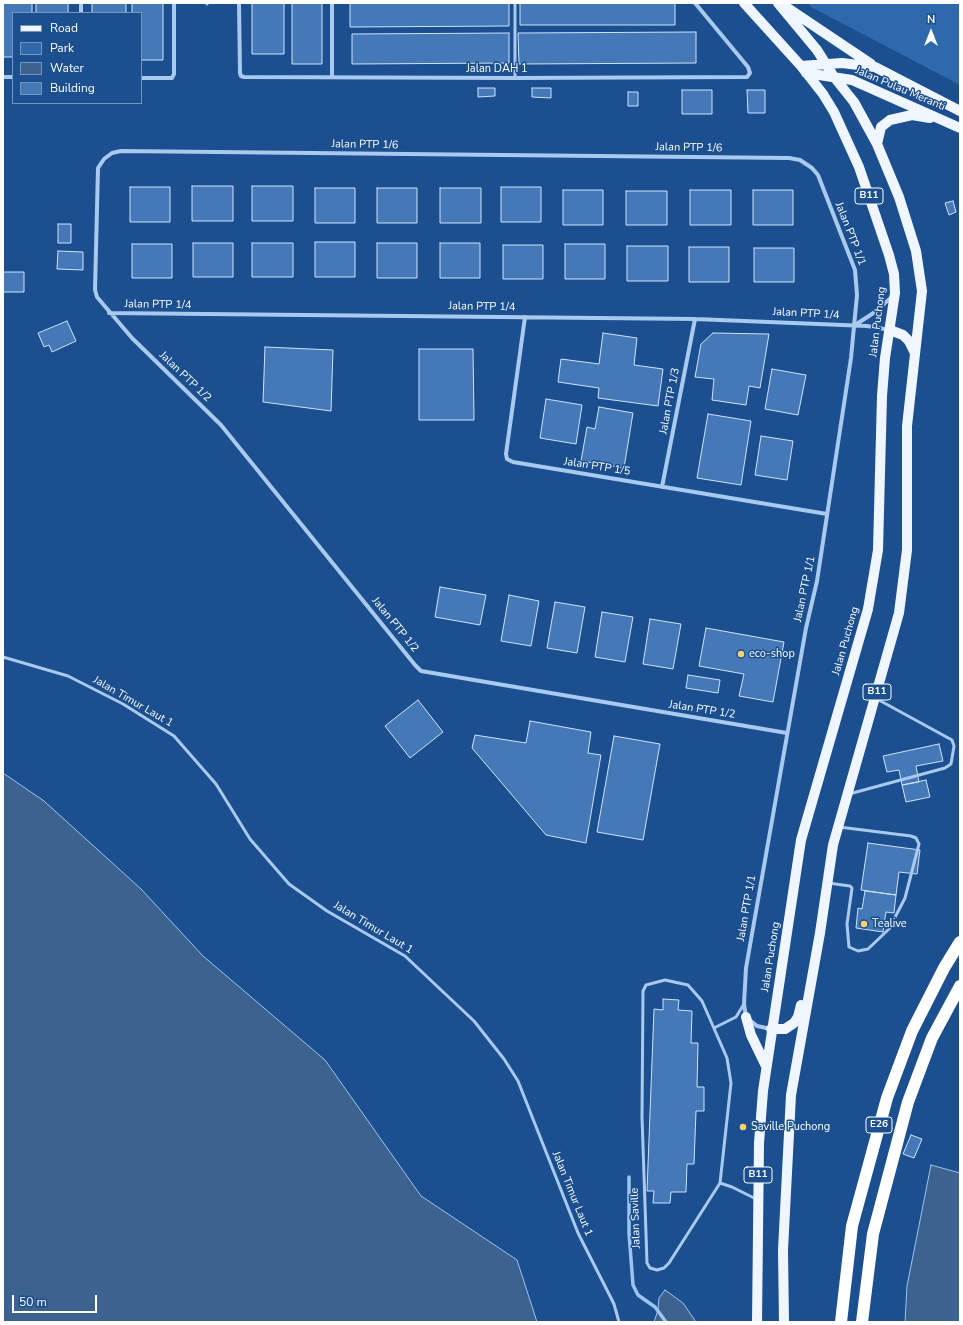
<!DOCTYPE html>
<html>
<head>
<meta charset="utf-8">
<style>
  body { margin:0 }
  #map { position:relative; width:963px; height:1325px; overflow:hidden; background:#1b4f8f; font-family:"Nunito Sans",sans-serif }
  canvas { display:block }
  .frame { position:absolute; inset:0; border:4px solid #fff; pointer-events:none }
  .legend { position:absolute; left:12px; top:12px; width:130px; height:92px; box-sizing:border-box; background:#1b4f8f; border:1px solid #7695bc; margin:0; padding:5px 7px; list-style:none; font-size:12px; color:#fff }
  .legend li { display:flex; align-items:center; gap:8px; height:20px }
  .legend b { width:20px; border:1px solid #7695bc }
  .north { position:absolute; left:911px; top:12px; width:40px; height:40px; -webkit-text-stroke:3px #1b4f8f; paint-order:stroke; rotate:0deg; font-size:11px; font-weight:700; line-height:16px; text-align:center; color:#fff }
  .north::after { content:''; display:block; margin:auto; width:14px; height:18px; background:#fff; clip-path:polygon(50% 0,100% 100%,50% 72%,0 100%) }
  .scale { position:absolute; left:12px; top:1295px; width:85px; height:18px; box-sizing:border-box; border:2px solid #fff; border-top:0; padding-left:5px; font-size:12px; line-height:14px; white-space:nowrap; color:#fff; -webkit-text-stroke:3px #1b4f8f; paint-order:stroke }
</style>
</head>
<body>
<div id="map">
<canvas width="963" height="1325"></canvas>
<div class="frame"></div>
<ul class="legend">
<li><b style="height:5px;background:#f0f6ff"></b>Road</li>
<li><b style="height:11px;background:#2e69ad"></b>Park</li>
<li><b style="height:11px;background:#3c6290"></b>Water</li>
<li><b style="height:11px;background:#4478b7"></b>Building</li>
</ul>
<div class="north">N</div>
<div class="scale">50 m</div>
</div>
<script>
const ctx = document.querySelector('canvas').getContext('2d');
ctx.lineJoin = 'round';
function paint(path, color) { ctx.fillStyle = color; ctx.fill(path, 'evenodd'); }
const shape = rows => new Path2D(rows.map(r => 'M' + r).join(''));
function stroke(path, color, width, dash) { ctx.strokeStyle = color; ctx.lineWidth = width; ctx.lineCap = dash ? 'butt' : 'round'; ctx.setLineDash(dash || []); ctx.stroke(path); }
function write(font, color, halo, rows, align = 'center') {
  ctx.font = font + ' "Nunito Sans",sans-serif'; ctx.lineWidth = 3; ctx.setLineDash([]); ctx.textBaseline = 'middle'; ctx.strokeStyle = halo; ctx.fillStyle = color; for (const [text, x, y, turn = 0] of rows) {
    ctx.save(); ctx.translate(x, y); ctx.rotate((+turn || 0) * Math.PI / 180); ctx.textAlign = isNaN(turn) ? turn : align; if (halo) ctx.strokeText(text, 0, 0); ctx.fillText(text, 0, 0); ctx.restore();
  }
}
paint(shape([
  [808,3,960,3,960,85,811,7]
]), '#2e69ad');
const water = shape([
  [3,773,44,801,141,889,203,956,325,1060,421,1196,517,1260,537,1322,3,1322,3,773],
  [931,1165,960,1173,960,1322,905,1322,907,1286,931,1165],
  [665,1290,683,1303,696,1322,654,1322,658,1310,659,1298,665,1290]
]);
paint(water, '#3c6290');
stroke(water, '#9cc4f0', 1);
stroke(shape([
  [629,1177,629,1233,633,1285,638,1295,655,1307,666,1322]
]), '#9cc4f0', 3.5);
const building = shape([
  [3,3,32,3,32,13,13,13,13,57,3,57,3,3],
  [36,3,68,3,68,13,36,13,36,3],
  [92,3,126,3,126,13,92,13,92,3],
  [132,3,163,3,163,60,141,60,141,13,132,13,132,3],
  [252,3,284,3,284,54,252,54,252,3],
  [292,3,322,3,322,64,292,64,292,3],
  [350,3,509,3,509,26,350,27,350,3],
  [520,3,675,3,675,25,520,25,520,3],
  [696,32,696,63,519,64,518,33,696,32],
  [509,33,509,63,352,64,352,34,509,33],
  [478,88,495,88,495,96,478,97,478,88],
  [532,88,551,88,551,98,532,97,532,88],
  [682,90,712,90,712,114,682,114,682,90],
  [747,90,765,90,765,113,748,113,747,90],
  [628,92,638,92,638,106,628,106,628,92],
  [192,186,233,186,233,221,192,221,192,186],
  [252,186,293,186,293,221,252,221,252,186],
  [130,187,170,187,170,222,130,222,130,187],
  [501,187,541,187,541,222,501,222,501,187],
  [315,188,355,188,355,223,315,223,315,188],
  [377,188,417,188,417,223,377,223,377,188],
  [440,188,481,188,481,223,440,223,440,188],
  [563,190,603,190,603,225,563,225,563,190],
  [690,190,731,190,731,225,690,225,690,190],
  [753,190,793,190,793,225,753,225,753,190],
  [626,191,667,191,667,225,626,225,626,191],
  [953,201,956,212,949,215,945,203,953,201],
  [58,224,71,224,71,243,58,243,58,224],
  [315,242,355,242,355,277,315,277,315,242],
  [193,243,233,243,233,277,193,277,193,243],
  [252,243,293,243,293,277,252,277,252,243],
  [377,243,417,243,417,278,377,278,377,243],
  [440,243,480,243,480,278,440,278,440,243],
  [132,244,172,244,172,278,132,278,132,244],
  [565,244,605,244,605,279,565,279,565,244],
  [503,245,543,245,543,279,503,279,503,245],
  [627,246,668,246,668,281,627,281,627,246],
  [689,247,729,247,729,282,689,282,689,247],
  [754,248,794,248,794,282,754,282,754,248],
  [58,251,83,252,83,270,57,269,58,251],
  [3,272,24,272,24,292,3,292,3,272],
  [67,321,76,341,52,352,49,345,44,347,38,333,67,321],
  [603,333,637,338,634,365,663,369,658,406,598,398,599,388,558,382,561,359,599,364,603,333],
  [713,333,769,334,760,388,749,386,746,405,712,400,714,379,695,377,701,344,713,333],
  [265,347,333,350,331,411,263,402,265,347],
  [419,349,473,349,474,420,419,420,419,349],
  [772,369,806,375,798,415,765,409,772,369],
  [546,399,582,405,576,444,540,438,546,399],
  [599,407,633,413,624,468,581,461,587,427,595,429,599,407],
  [708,414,751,421,741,485,697,478,708,414],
  [761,436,793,441,787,480,755,475,761,436],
  [440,587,486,595,480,625,435,617,440,587],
  [509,595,539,601,531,646,501,641,509,595],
  [555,602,585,607,577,653,547,648,555,602],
  [602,612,633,617,625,662,595,657,602,612],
  [650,619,681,624,673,669,643,664,650,619],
  [706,628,784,642,773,702,739,696,744,674,699,666,706,628],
  [688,675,720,680,718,693,686,688,688,675],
  [418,700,443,732,410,758,385,726,418,700],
  [530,721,591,732,588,753,601,755,586,843,546,835,472,748,475,735,526,743,530,721],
  [614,736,660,744,643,840,597,832,614,736],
  [939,744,943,761,916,766,919,782,902,785,899,770,887,772,883,756,939,744],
  [926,780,930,797,906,802,902,785,926,780],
  [868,843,920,850,917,874,899,872,896,895,861,890,868,843],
  [865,891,896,895,894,913,886,912,883,932,856,928,858,908,862,909,865,891],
  [663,999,679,1000,678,1010,692,1011,691,1043,698,1043,697,1087,704,1087,704,1111,696,1111,694,1164,687,1164,686,1192,671,1192,670,1203,653,1203,654,1191,647,1191,654,1009,663,1010,663,999],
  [911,1135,922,1139,914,1158,903,1154,911,1135]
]);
paint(building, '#4478b7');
stroke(building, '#cfe3fa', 1);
stroke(shape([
  [207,3,207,4],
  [515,3,515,78],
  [3,657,68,676,123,704,174,736,216,784,250,839,289,884,327,911,405,956,474,1021,504,1059,518,1081,578,1233,614,1304,619,1322],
  [849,794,945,768,951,764,954,746,952,740,877,699],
  [828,883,850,886,852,888,847,924,849,947,858,951,868,949,889,929,905,898,919,844,916,838,911,836,839,827],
  [665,980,688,985,702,1001,727,1058,731,1083,720,1183,669,1263,664,1268,657,1270,650,1268,647,1263,642,1117,643,991,646,985,665,980],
  [714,1028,736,1017,744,1004],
  [720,1183,732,1187,756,1199]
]), '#a9c9ee', 3);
stroke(shape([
  [81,3,81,13],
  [239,3,240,73,241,76,244,77,515,78,747,77,750,73,748,67,695,3],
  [332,3,332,77],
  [3,77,13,77],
  [141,78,172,78,174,74,174,3],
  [109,313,695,319,867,326,890,330],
  [525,317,506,454,507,459,513,462,827,514],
  [855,325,872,314,892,297],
  [662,487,695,319],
  [771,1029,757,1026,746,1017,744,1004,746,968,806,628,817,581,851,358,857,295,855,270,818,175,812,168,800,160,789,158,121,151,112,153,104,159,98,168,95,290,97,297,132,338,221,425,415,665,421,671,787,733]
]), '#a9c9ee', 4);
stroke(shape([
  [744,3,801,66,823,94,834,112,859,167,889,255,894,274,895,293,885,358,882,396,878,550,868,609,801,840,763,1091,759,1143,757,1322],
  [778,3,817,50,834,77,854,102,877,144,899,197,916,251,922,291,907,426,907,550,899,613,833,845,820,933,791,1095,783,1250,784,1322],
  [786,7,871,64],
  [801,66,842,63,875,67,960,111],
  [806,73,852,80,960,128],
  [877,144,881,127,890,120,912,115,930,118],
  [890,330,903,335,909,341,915,353],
  [746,1017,751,1035,766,1066],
  [771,1029,785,1029,794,1023,798,1017,801,1005]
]), '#f0f6ff', 10);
stroke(shape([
  [841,1322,852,1226,887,1098,912,1031,944,968,960,942],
  [862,1322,873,1234,908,1102,932,1038,960,986]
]), '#fff', 12);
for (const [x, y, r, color] of [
  [741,654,4,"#ffd166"],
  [864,924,4,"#ffd166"],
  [743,1127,4,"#ffd166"]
]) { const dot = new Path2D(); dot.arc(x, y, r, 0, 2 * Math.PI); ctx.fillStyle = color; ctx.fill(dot); stroke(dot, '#1b4f8f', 1.5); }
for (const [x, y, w] of [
  [869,196,28],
  [877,692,28],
  [879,1125,26],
  [758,1175,28]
]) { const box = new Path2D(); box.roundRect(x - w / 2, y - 8, w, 16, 3); ctx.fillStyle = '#1b4f8f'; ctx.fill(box); stroke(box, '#fff', 1); }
write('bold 10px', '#fff', null, [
  ["B11",869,196],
  ["B11",877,692],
  ["E26",879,1125],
  ["B11",758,1175]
]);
write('11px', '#fff', '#1b4f8f', [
  ["Jalan DAH 1",497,69],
  ["Jalan Pulau Meranti",900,89,23],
  ["Jalan PTP 1/6",365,145,1],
  ["Jalan PTP 1/6",689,148,1],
  ["Jalan PTP 1/1",850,234,69],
  ["Jalan PTP 1/4",158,305,1],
  ["Jalan PTP 1/4",482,307,1],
  ["Jalan PTP 1/4",806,314,3],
  ["Jalan Puchong",878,322,-83],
  ["Jalan PTP 1/2",185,377,44],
  ["Jalan PTP 1/3",670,401,-79],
  ["Jalan PTP 1/5",597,467,9],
  ["Jalan PTP 1/1",805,589,-78],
  ["Jalan PTP 1/2",395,625,51],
  ["Jalan Puchong",846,641,-74],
  ["Jalan Timur Laut 1",133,702,30],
  ["Jalan PTP 1/2",702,710,9],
  ["Jalan PTP 1/1",747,908,-80],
  ["Jalan Timur Laut 1",373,928,31],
  ["Jalan Puchong",771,957,-81],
  ["Jalan Timur Laut 1",572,1194,68],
  ["Jalan Saville",636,1218,-92]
]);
write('11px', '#fff', '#1b4f8f', [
  ["eco-shop",749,654],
  ["Tealive",872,924],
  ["Saville Puchong",751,1127]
], 'left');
</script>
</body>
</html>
